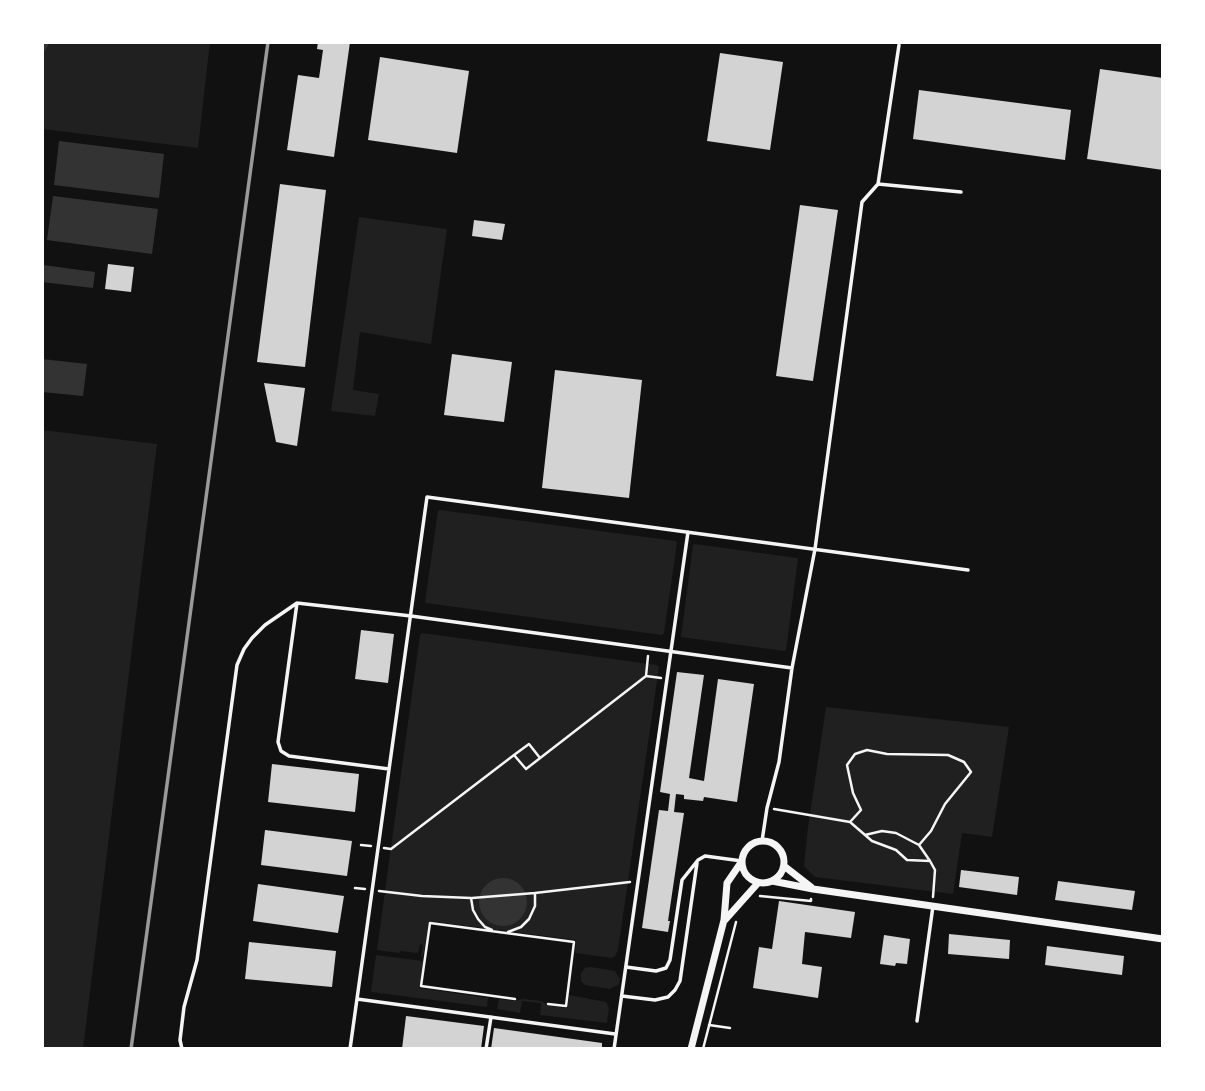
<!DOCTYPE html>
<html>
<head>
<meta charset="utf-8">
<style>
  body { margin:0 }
  #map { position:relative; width:1205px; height:1091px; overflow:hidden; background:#111; font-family:"Roboto Serif",serif }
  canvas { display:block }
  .frame { position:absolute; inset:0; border:44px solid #fff; pointer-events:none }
</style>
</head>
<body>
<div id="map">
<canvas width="1205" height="1091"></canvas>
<div class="frame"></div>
</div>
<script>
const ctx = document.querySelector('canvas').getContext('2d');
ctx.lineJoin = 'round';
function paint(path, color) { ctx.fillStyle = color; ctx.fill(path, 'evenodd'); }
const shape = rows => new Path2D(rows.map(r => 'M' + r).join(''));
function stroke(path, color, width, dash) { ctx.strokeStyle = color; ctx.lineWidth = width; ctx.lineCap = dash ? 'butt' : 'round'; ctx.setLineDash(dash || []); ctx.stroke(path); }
paint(shape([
  [42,42,210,42,198,148,42,129],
  [359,217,447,229,431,344,360,332,353,390,379,394,375,416,331,411],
  [42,430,157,444,83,1049,42,1049],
  [440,510,676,541,677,543,664,633,662,635,426,603,425,602,438,511],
  [695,544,797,558,798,559,786,650,784,651,681,637,693,545],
  [422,633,657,665,659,667,618,950,615,956,612,958,575,953,576,940,429,921,423,957,421,956,423,945,420,944,418,953,401,951,399,953,377,950,420,635],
  [826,707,1009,727,992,837,962,833,953,894,815,877,804,866,808,827],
  [376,955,423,961,419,988,488,998,487,1007,371,992],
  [591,967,615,971,620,979,618,985,609,989,585,985,581,981,581,973,585,968],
  [569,995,606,1002,609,1008,607,1023,540,1015,541,1003,522,1001,520,1013,497,1009,499,999,514,1001,523,999,542,1001,548,1006,567,1008]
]), '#202020');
paint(shape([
  [59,141,164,154,159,198,54,185],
  [53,196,158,209,152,254,47,240],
  [43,265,95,272,93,288,42,282],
  [42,359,87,364,83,396,42,392],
  '479 902a24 24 0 1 1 48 0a24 24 0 1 1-48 0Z'
]), '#333');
stroke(shape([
  [42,52,48,42]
]), '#333', 3.5);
paint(shape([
  [318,42,350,42,334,157,287,150,298,75,319,78,323,50,317,49],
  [720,53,783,62,770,150,707,141],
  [380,57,469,71,457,153,368,140],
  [1100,69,1163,78,1163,170,1087,159],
  [919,90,1071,110,1065,160,913,139],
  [280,184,326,190,305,367,257,362],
  [800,205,838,210,813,381,776,376],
  [474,220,505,224,502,240,472,236],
  [108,264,134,267,131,292,105,289],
  [452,354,512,362,504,422,444,415],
  [555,370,642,380,629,498,542,488],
  [264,383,305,388,297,446,276,442],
  [361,630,394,634,388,683,355,679],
  [677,672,704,675,689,778,704,781,718,679,754,684,737,802,704,797,703,801,684,799,684,795,676,794,674,812,684,813,668,921,670,921,668,932,642,928,659,810,668,811,670,794,660,792],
  [272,764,359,774,355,812,268,802],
  [265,830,352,841,347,876,261,865],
  [961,870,1019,877,1017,895,959,887],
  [1058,881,1135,891,1132,910,1055,900],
  [258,884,344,896,338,933,253,921],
  [779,901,855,912,851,938,805,932,802,964,822,967,818,998,753,988,759,947,772,949],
  [949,934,1010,940,1009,959,948,954],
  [884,935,910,939,907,964,896,963,895,966,880,964],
  [249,942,336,951,332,987,245,979],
  [1047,946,1124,956,1122,975,1045,965],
  [406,1016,484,1026,481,1049,402,1049],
  [494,1028,602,1043,602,1049,491,1049]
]), '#d3d3d3');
stroke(shape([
  [648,656,646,676,661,678],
  [514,755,529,744,540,758],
  [774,809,850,822,872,841,896,850,907,860,930,861,935,870,933,897],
  [850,822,861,810,853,793,847,765,855,754,867,750,887,754,948,755,964,762,971,772,945,804,931,831,919,845],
  [865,835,882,831,896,833,919,845,930,861],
  [361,845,371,846],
  [384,848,391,849,514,755,526,769,646,676],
  [355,888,365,889],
  [379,891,422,896,471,898,473,910,478,919,485,927,492,930],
  [760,896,811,901,811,899],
  [472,898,535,893],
  [508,932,521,927,529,919,535,906,535,893,630,882],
  [515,999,421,986,430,923,574,942,566,1006,548,1004],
  [709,1025,730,1028],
  [703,1049,736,922]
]), '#f5f5f5', 2.5);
stroke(shape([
  [878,184,899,45],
  [297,603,278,742,281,751,289,756,389,769],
  [792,668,815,549,862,202,878,184,961,192],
  [626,967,656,971,666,968,670,960,682,880,698,860,705,856,742,861],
  [622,996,655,1000,668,997,675,990,680,981,697,863],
  [357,999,615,1034],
  [917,1021,933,906],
  [182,1049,180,1040,184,1007,197,960,237,665,244,649,252,638,265,625,297,603,411,616,792,668,779,762,767,808,762,841],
  [350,1049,427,497,968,570],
  [486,1049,491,1017],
  [614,1049,688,532]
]), '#f5f5f5', 3.5);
stroke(shape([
  '742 862a21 21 0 1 1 42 0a21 21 0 1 1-42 0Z',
  [784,866,811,887],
  [772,881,813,889,1163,939],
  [725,920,758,883],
  [691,1049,724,920,727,883,742,861]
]), '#f5f5f5', 7);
stroke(shape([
  [131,1049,268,42]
]), '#9a9a9a', 3.5);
</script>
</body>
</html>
